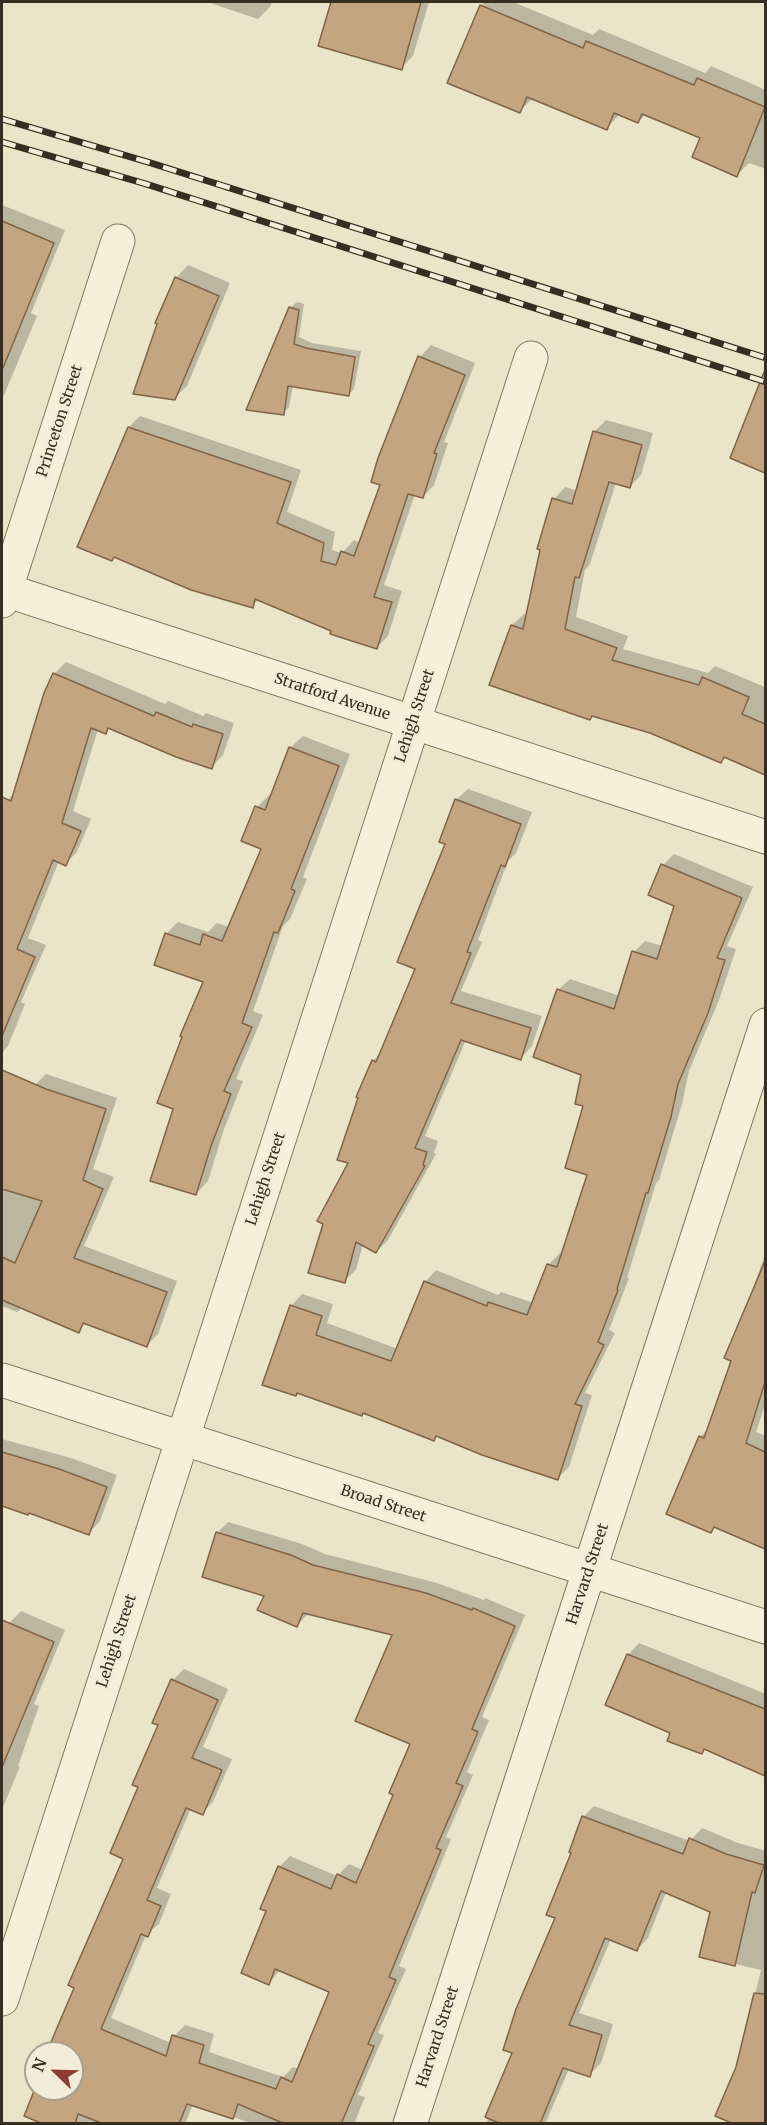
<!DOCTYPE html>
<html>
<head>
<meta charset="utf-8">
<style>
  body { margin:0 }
  #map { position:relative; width:767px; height:2125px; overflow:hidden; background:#eae4c9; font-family:Merriweather,serif }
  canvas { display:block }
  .frame { position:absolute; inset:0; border:3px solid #372e21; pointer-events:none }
  .north { position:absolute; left:24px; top:2041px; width:60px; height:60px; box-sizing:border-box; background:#f2edd8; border:2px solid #a7a18f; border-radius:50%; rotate:293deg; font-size:16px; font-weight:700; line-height:24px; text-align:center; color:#372e21 }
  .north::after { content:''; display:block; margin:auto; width:21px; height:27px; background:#8e3d35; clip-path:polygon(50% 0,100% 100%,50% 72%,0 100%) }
</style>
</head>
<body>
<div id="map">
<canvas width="767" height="2125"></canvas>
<div class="frame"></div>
<div class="north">N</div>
</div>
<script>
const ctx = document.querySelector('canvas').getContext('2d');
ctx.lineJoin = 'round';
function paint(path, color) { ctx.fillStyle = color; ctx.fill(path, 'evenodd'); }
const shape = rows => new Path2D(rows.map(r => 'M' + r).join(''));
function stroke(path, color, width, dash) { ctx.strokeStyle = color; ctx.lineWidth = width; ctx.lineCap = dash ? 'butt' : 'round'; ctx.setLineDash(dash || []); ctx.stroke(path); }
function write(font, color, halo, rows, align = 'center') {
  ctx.font = font + ' Merriweather,serif'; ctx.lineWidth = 6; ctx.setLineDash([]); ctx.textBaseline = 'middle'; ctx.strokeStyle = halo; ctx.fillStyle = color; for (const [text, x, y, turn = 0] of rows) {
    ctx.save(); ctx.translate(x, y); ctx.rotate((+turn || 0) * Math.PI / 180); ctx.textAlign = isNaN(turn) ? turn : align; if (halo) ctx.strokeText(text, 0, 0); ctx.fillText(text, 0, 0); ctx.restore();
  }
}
paint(shape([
  [207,2,272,2,270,7,258,19],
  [333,2,429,2,413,56,401,68,320,45],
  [485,2,513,2,593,35,599,29,705,73,711,66,766,90,766,169,749,163,737,175,701,138,646,114,638,122,620,114,607,128,533,98,520,111,481,6],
  [2,205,65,230,31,313,37,316,2,400],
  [188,265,230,283,187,386,174,398,176,278],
  [297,302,304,304,299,337,312,343,361,351,354,389,348,395,293,385,289,407,283,413,290,308],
  [431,345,475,363,444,442,448,443,434,485,423,497,415,494,384,585,402,591,388,636,377,647,259,599,252,606,115,556,111,560,129,427,140,416,301,470,287,512,335,532,332,550,342,553,354,540,360,543,381,484,420,357],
  [754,410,766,414,766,471,731,457],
  [606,420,653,433,641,475,630,487,616,483,590,564,585,570,576,617,628,636,623,649,708,673,715,666,765,687,766,685,766,774,726,757,721,761,650,731,593,715,590,718,512,625,524,614,528,615,554,499,565,487,578,491,594,432],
  [66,662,165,704,168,701,203,716,206,713,234,723,223,755,212,767,110,728,106,732,98,729,73,811,91,819,77,852,65,864,59,861,28,938,46,945,21,1002,25,1004,8,1046,2,1053,2,816,8,800,16,792,54,674],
  [303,736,350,754,303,877,307,879,290,919,283,926,253,1011,263,1015,236,1079,243,1081,223,1132,208,1181,196,1194,174,1108,205,981,166,934,178,922,208,932,217,923,229,927,263,848,257,807,269,795,272,796,290,748],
  [468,789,532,812,516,853,508,861,478,940,482,942,461,991,542,1016,532,1046,521,1058,466,1040,425,1136,438,1141,434,1153,436,1154,388,1240,376,1252,363,1244,356,1270,344,1281,350,1163,373,1061,381,1052,417,969,456,800],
  [674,854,753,887,727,946,736,949,719,1000,689,1071,682,1104,659,1180,656,1183,627,1278,629,1278,609,1330,615,1333,585,1393,592,1395,569,1467,558,1478,438,1435,434,1439,364,1412,362,1414,298,1392,295,1395,291,1306,302,1294,333,1304,327,1323,398,1349,425,1282,436,1270,498,1295,501,1292,534,1303,548,1265,560,1253,563,1254,589,1174,583,1074,558,990,570,979,620,996,634,952,645,941,663,946,676,905,663,865],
  [46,1074,117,1098,93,1169,114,1177,84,1246,177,1281,158,1334,147,1345,86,1323,78,1331,23,1307,17,1312,2,1306,2,1190,4,1182,2,1181,2,1133,13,1136,35,1085],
  [766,1251,766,1402,756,1432,766,1436,766,1548,716,1526,711,1531,700,1437,710,1427,733,1360,742,1321],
  [2,1439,71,1458,117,1475,100,1521,89,1533,29,1511,28,1513,2,1505],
  [228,1522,302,1544,325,1554,437,1583,484,1600,485,1598,525,1615,482,1717,489,1720,467,1772,473,1775,446,1837,451,1839,399,1966,406,1969,378,2033,384,2035,358,2095,365,2097,354,2124,254,2124,193,2104,185,2124,37,2124,36,2089,72,2089,72,2053,51,2053,125,1858,140,1787,173,1680,184,1669,228,1689,203,1747,232,1759,213,1802,202,1813,191,1808,157,1888,171,1894,159,1924,146,1935,111,2018,171,2043,174,2036,185,2025,214,2034,209,2052,283,2077,293,2067,299,2069,331,1991,280,1970,269,1983,268,1911,279,1867,290,1856,337,1876,349,1864,363,1870,395,1795,412,1744,394,1634,309,1613,297,1625,266,1595,217,1533],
  [21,1611,65,1630,34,1704,39,1706,18,1766,20,1766,2,1810,2,1641,9,1623],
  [639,1643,766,1694,766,1774,705,1748,702,1752,672,1732,628,1655],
  [594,1806,690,1841,702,1828,738,1843,766,1851,766,2124,738,2124,737,2068,761,1970,701,1956,712,1911,666,1892,648,1938,637,1950,611,1939,579,2013,613,2024,601,2063,589,2075,569,2069,545,2124,486,2124,514,2052,557,1917,583,1817]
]), '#0003');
const building = shape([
  [331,2,421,2,402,70,318,46,331,2],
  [480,5,583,48,586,41,694,85,697,78,765,107,737,177,692,157,700,138,642,114,638,123,614,113,607,130,527,97,520,113,447,83,480,5],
  [2,221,54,243,3,368,2,368,2,221],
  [175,277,219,296,175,400,133,394,157,324,155,323,175,277],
  [289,307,299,310,294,344,306,348,355,357,349,396,288,386,284,415,246,410,289,307],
  [418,356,465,375,434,453,437,454,423,498,408,494,374,597,392,602,377,649,330,634,331,631,255,599,253,608,191,590,114,557,112,561,77,547,128,427,291,482,277,523,324,543,321,561,336,565,341,551,354,556,380,485,371,482,378,458,418,356],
  [764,372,765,373,765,473,730,458,764,372],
  [593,431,642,445,630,488,609,482,579,578,575,577,565,629,617,648,612,660,699,685,702,677,749,697,742,714,765,724,765,775,724,757,721,763,650,733,592,716,590,720,489,685,511,625,523,629,540,550,537,549,552,498,572,504,593,431],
  [53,673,154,716,156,712,192,727,193,724,223,734,212,769,176,757,108,728,106,734,91,728,62,823,81,831,66,866,53,860,17,949,35,957,2,1036,2,797,11,801,44,693,53,673],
  [289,747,339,766,291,889,295,891,278,933,274,932,242,1023,252,1027,224,1091,231,1094,211,1146,196,1195,150,1181,173,1109,157,1103,182,1037,180,1036,203,982,154,965,165,933,200,945,203,934,222,941,261,849,241,841,255,806,265,810,289,747],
  [455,799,521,824,505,867,501,865,467,952,471,953,451,1003,531,1028,521,1060,461,1040,415,1148,427,1152,423,1165,425,1166,376,1253,356,1242,345,1283,308,1273,323,1224,317,1221,348,1163,337,1160,358,1098,356,1097,372,1060,376,1062,415,969,397,962,445,844,439,842,455,799],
  [661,864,742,898,717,958,725,960,708,1013,678,1084,671,1117,648,1193,646,1193,617,1289,618,1290,598,1342,604,1345,575,1404,582,1406,558,1480,482,1455,436,1436,434,1441,363,1413,362,1416,297,1393,296,1396,262,1385,290,1305,322,1316,316,1335,391,1361,424,1281,487,1306,488,1302,527,1315,547,1264,557,1267,587,1175,565,1168,583,1106,575,1104,581,1075,533,1057,557,989,614,1009,632,951,657,959,674,906,648,895,661,864],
  [2,1070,46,1089,106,1109,83,1180,103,1189,74,1258,167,1292,147,1347,83,1323,79,1333,2,1300,2,1257,15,1263,42,1201,2,1189,2,1070],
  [765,1261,765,1382,746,1443,765,1452,765,1549,714,1527,711,1533,666,1514,699,1436,704,1438,731,1361,724,1358,765,1261],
  [2,1452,59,1469,107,1487,89,1535,29,1513,28,1515,2,1506,2,1452],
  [216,1532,291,1555,313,1565,426,1593,472,1610,473,1608,515,1626,472,1729,478,1732,456,1783,463,1786,436,1848,441,1850,389,1977,396,1980,368,2044,374,2046,341,2124,285,2124,238,2104,233,2119,187,2104,179,2124,104,2124,78,2114,75,2124,43,2124,24,2116,36,2086,36,2089,72,2089,72,2053,49,2053,50,2050,48,2049,74,1988,68,1985,123,1859,110,1853,138,1787,132,1785,158,1725,152,1723,171,1679,218,1700,192,1758,222,1770,203,1815,186,1808,147,1900,161,1906,148,1937,141,1934,101,2029,166,2056,172,2035,204,2045,199,2063,276,2089,281,2077,292,2082,329,1992,275,1969,269,1985,241,1973,266,1911,260,1909,278,1866,331,1889,337,1874,356,1883,393,1795,389,1793,410,1744,355,1721,392,1635,303,1613,297,1627,257,1610,264,1596,202,1577,216,1532],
  [2,1620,54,1642,2,1767,2,1620],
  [627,1654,765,1709,765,1776,704,1749,702,1754,667,1741,670,1733,605,1705,627,1654],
  [582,1816,683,1854,689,1838,726,1854,764,1865,755,1893,752,1892,735,1966,699,1957,710,1912,661,1891,637,1951,605,1938,569,2025,602,2035,590,2077,563,2068,540,2124,501,2124,485,2117,512,2053,503,2050,516,2009,555,1918,546,1915,571,1853,569,1852,582,1816],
  [754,1993,765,1994,765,2124,734,2124,715,2116,736,2067,754,1993]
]);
paint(building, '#c4a582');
stroke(building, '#816447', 1.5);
const street = shape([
  [2,589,766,837],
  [2,601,118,241],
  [2,1380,766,1627],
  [2,1999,531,358],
  [410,2124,766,1025]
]);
stroke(street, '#85775f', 35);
stroke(street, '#f6f0db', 33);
const rail = shape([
  [2,119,151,163,766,358],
  [2,142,146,184,766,382]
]);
stroke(rail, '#372e21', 7);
stroke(rail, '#f2edd8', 4.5, [14]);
write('15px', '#372e21', '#f2edd8', [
  ["Princeton Street",60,421,-72],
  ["Stratford Avenue",332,697,18],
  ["Lehigh Street",415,716,-72],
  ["Lehigh Street",266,1179,-72],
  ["Broad Street",383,1504,18],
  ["Harvard Street",588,1574,-72],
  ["Lehigh Street",117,1641,-72],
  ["Harvard Street",438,2037,-72]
]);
</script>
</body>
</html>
